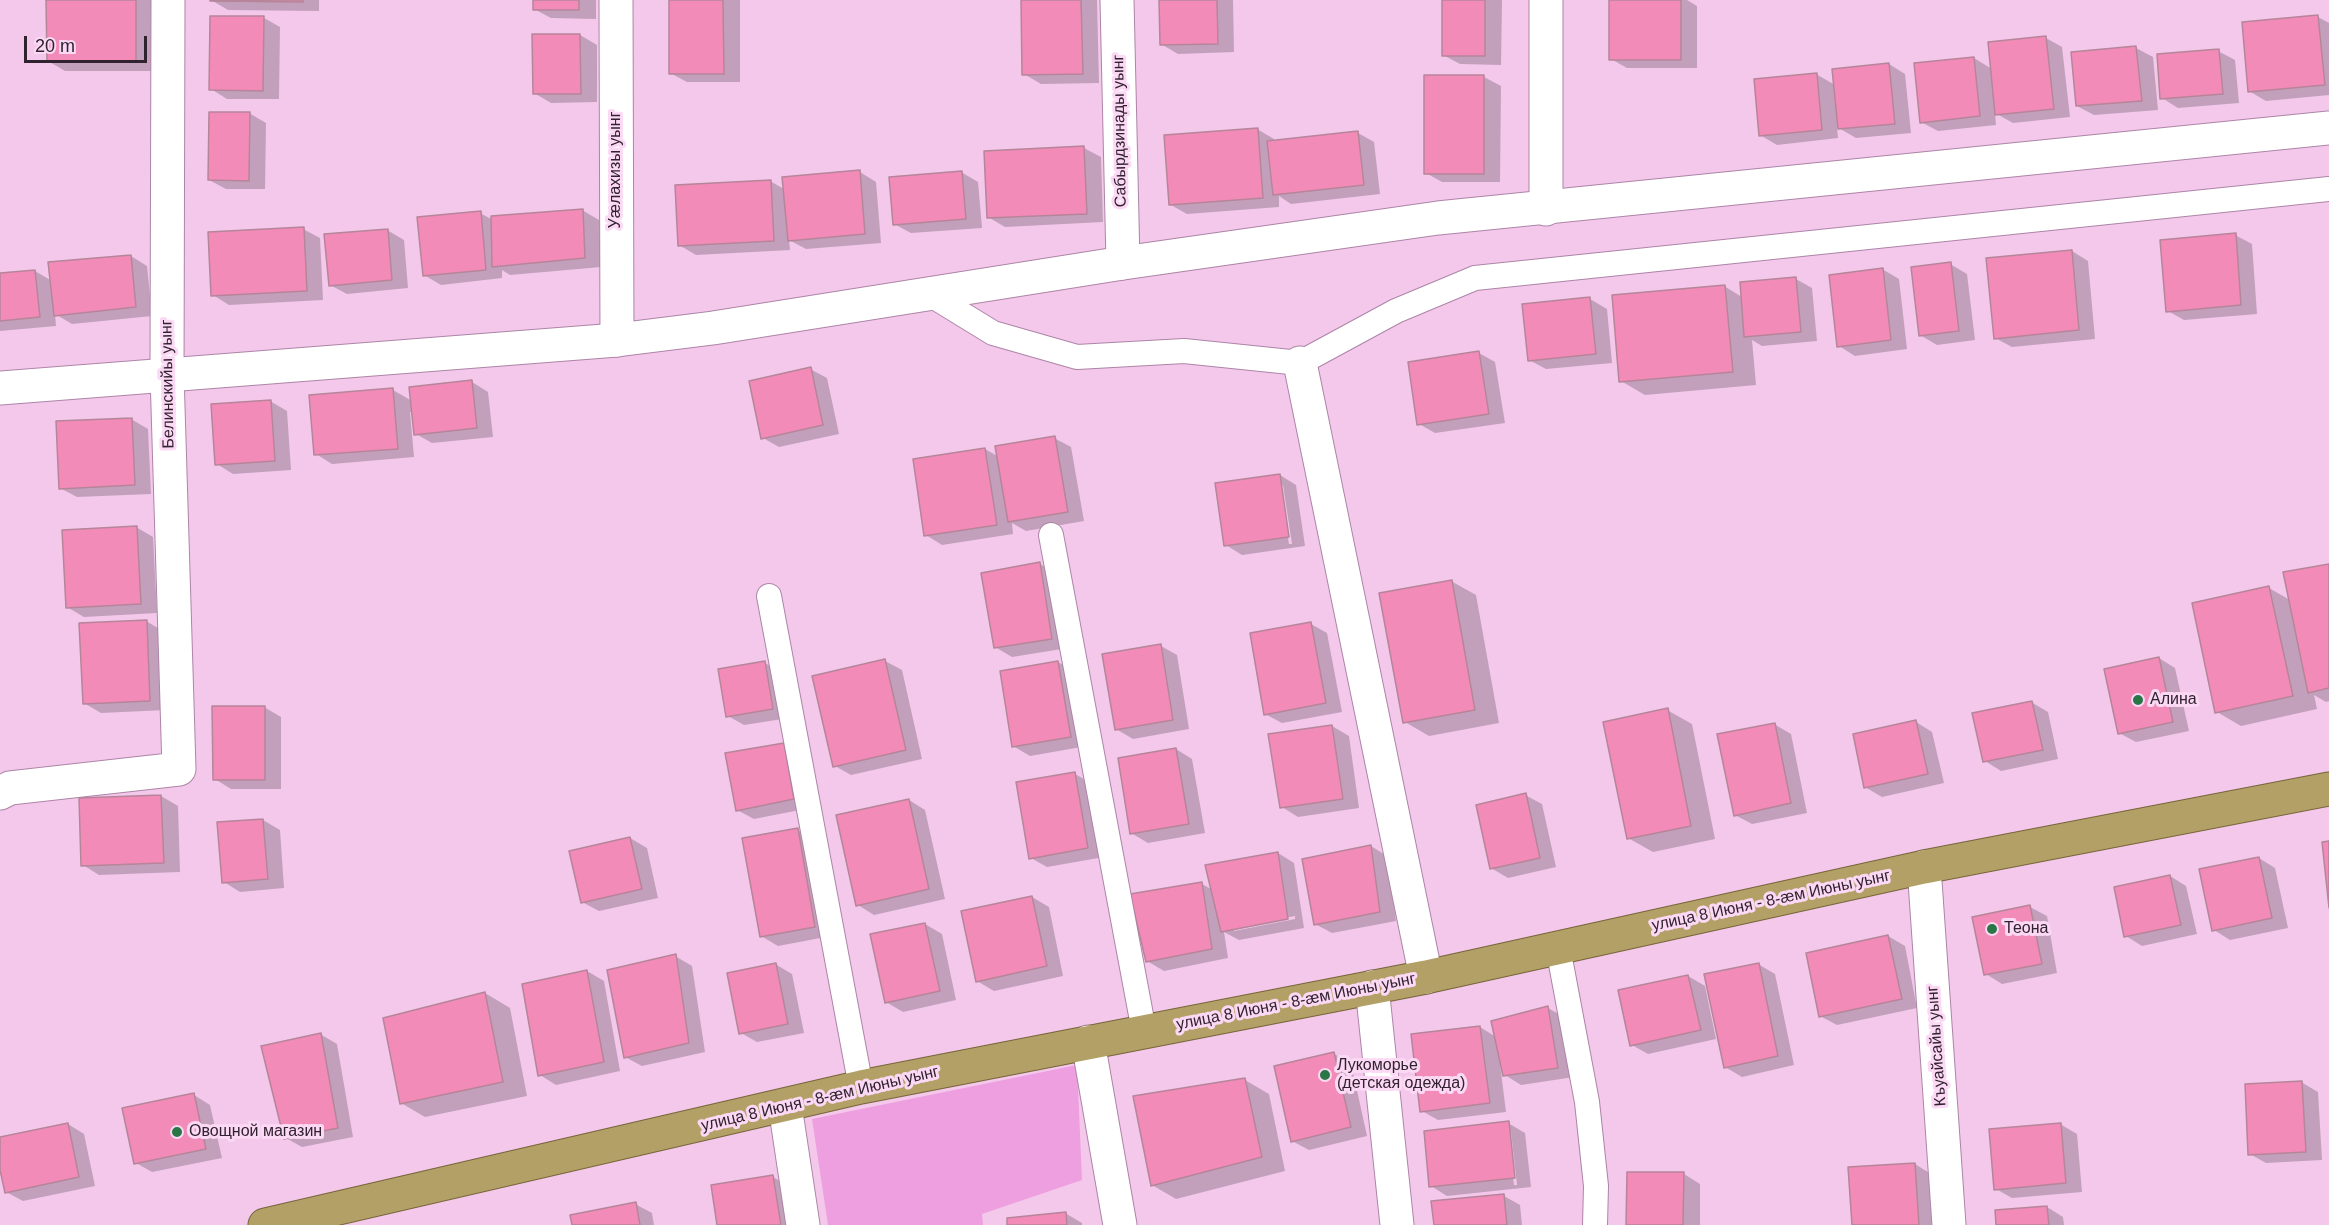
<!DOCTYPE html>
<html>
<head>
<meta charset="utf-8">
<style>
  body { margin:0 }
  #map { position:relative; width:2329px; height:1225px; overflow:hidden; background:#f3c8eb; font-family:Helvetica,sans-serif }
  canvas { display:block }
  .scale { position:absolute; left:24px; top:36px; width:123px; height:27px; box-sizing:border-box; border:3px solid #31222f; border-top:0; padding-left:8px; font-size:18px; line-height:21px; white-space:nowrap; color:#31222f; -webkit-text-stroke:4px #fbd8f4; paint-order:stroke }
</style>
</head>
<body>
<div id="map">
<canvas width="2329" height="1225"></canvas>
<div class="scale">20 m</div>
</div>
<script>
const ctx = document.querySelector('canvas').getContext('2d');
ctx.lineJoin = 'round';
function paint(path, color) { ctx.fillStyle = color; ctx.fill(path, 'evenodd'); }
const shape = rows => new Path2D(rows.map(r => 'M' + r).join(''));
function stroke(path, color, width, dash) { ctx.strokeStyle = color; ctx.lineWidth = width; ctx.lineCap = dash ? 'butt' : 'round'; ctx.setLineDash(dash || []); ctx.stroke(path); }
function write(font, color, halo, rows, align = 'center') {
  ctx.font = font + ' Helvetica,sans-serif'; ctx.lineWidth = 6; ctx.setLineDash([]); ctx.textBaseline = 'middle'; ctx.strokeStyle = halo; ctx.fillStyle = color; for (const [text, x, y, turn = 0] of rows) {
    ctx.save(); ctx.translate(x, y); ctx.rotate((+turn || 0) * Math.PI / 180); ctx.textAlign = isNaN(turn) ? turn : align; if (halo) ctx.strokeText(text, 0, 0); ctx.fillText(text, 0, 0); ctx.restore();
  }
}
paint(shape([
  [1077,1065,1082,1180,982,1214,983,1225,828,1225,812,1119]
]), '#ee9fe0');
paint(shape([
  [48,0,153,0,152,71,65,71,48,61],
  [211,0,319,0,319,11,228,10],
  [534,0,596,0,596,19,551,18,534,9],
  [671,0,740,0,740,82,687,82,670,73],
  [1022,0,1097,0,1099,83,1041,84,1024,74],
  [1160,0,1233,0,1234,52,1178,54,1161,44],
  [1444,0,1502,0,1501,65,1460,64,1443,55],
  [1610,0,1687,0,1697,6,1697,68,1627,68,1611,59],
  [2318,17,2329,23,2329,95,2266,101,2249,91],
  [264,18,280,27,279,99,227,99,211,89],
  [580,35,597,45,597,102,551,103,534,93],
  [2046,38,2062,47,2070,117,2013,123,1995,113,1996,125,1938,131,1921,122,1974,58,1992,69],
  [2136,48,2153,57,2158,110,2094,115,2077,106],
  [2218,51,2235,60,2239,103,2178,108,2162,98],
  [1889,64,1905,74,1911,133,1856,138,1837,127,1838,138,1777,145,1760,135,1816,74,1835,85],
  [1426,77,1484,77,1501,86,1500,182,1442,182,1426,173],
  [249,113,266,123,265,189,226,189,209,180],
  [1257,129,1274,139,1274,142,1358,133,1374,142,1380,194,1291,204,1279,196,1279,207,1187,214,1171,205],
  [1084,148,1101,157,1103,222,1005,227,988,217],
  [860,172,876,182,881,243,806,249,789,240,790,250,696,255,679,245,770,181,784,189],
  [961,172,978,182,982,228,911,233,894,224],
  [582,210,599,220,601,267,510,275,502,270,502,278,441,285,424,275,480,213,493,220],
  [303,229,320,238,323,300,229,305,213,295],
  [387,230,404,240,408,288,347,294,330,285],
  [2235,235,2252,244,2257,314,2184,320,2168,311],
  [2072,251,2088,261,2095,339,2012,347,1995,338],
  [131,256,147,266,152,316,72,324,55,314,56,326,0,331,0,275,35,271,52,281],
  [1950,264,1967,274,1975,340,1937,345,1920,335],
  [1882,269,1899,279,1907,349,1855,356,1839,346],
  [1796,279,1812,288,1817,341,1762,346,1752,340,1756,385,1645,395,1621,381,1724,286,1742,297],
  [1590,299,1607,309,1612,363,1546,369,1529,360],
  [1479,353,1495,362,1505,423,1435,433,1419,424],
  [810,369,827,378,839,434,779,447,763,438],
  [472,382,488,392,493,437,432,443,416,434,413,412,410,412,414,457,332,464,316,454,393,390,412,401],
  [270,401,287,411,291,470,233,474,217,464],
  [131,419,148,429,151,494,77,497,60,488],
  [1054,438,1071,447,1084,521,1026,531,1012,523,1013,534,942,545,926,535,985,449,999,457],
  [1280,475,1296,485,1305,546,1242,555,1226,545],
  [1280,485,1283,485,1292,544,1289,544],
  [136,527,153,537,157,613,84,617,67,607],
  [1040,564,1056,573,1068,648,1012,657,995,647],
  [2329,565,2329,701,2326,702,2314,695,2317,709,2241,726,2217,712,2269,588,2290,600],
  [1451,581,1476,595,1499,723,1429,736,1405,722],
  [146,621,163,631,166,710,101,713,84,703],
  [1311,624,1327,633,1342,712,1282,723,1265,714],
  [1161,646,1177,655,1189,729,1133,739,1116,729],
  [2159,658,2175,668,2189,731,2136,742,2119,733],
  [885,661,902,670,922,759,851,775,835,766],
  [1058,662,1075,672,1087,746,1030,756,1013,746],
  [765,663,781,672,789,718,744,725,728,716],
  [2031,702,2048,712,2058,759,2001,771,1985,761],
  [264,707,281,717,281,789,231,789,215,779],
  [1667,710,1692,724,1715,839,1653,852,1628,838],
  [1916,722,1932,732,1944,783,1882,797,1865,787],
  [1774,724,1791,734,1807,813,1752,824,1735,815],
  [1332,726,1349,736,1359,808,1298,817,1282,807],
  [783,744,800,754,810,808,754,819,737,810],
  [1176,749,1192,759,1205,833,1148,843,1131,833],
  [1075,774,1091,783,1104,857,1047,867,1031,858],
  [1525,795,1542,804,1556,867,1508,878,1491,868],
  [161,796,178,806,180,872,99,875,83,865],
  [909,800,925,810,945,899,874,915,858,905],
  [263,820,280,830,284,888,240,892,224,882],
  [798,830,814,840,831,936,778,946,761,936],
  [630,838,647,848,658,898,599,911,582,902],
  [1371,846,1387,856,1396,921,1332,933,1315,924],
  [1278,853,1294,863,1304,928,1239,940,1224,932,1228,958,1164,971,1147,961,1202,884,1213,890],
  [1295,916,1295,919,1234,931,1234,928],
  [2259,858,2275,868,2288,928,2230,940,2214,930],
  [2170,876,2186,886,2197,934,2142,946,2126,936],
  [1032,897,1049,907,1063,976,994,991,977,981],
  [2030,907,2047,916,2057,973,2002,984,1986,974],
  [925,924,942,934,956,1000,903,1012,886,1002],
  [1888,936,1905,946,1917,1008,1837,1025,1820,1016],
  [675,956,692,966,705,1052,642,1066,625,1057],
  [775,964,792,974,804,1033,757,1042,741,1033],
  [1758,964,1775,974,1794,1065,1742,1077,1725,1067],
  [587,971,604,981,620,1071,556,1085,540,1075],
  [1688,976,1705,986,1716,1039,1648,1054,1632,1045],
  [485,993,510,1008,527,1096,425,1117,401,1103],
  [1548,1008,1564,1017,1574,1077,1521,1085,1505,1075,1502,1063,1500,1064,1506,1112,1438,1120,1422,1111,1480,1027,1496,1037],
  [320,1034,337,1044,353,1137,302,1147,286,1138],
  [1334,1054,1351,1063,1367,1136,1309,1150,1292,1141],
  [1245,1080,1269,1094,1285,1171,1176,1199,1152,1185],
  [2301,1082,2318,1092,2322,1160,2266,1163,2250,1154],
  [194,1095,210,1105,222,1158,152,1172,136,1163],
  [1508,1123,1525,1133,1531,1187,1447,1196,1431,1186],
  [1508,1132,1511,1132,1517,1185,1514,1185],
  [68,1124,84,1134,95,1186,23,1201,6,1192,0,1163,0,1139],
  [2060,1124,2077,1134,2082,1192,2012,1198,1996,1189],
  [1915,1164,1931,1174,1935,1225,1853,1225],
  [1684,1174,1700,1184,1700,1225,1628,1225],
  [773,1177,790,1187,795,1225,718,1225],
  [1504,1196,1520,1205,1522,1225,1435,1225],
  [635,1204,652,1213,654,1225,574,1225],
  [2047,1207,2063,1217,2064,1225,1997,1225],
  [1065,1213,1082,1223,1082,1225,1009,1225]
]), '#0003');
const building = shape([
  [46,0,136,0,136,62,47,62,46,0],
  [210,0,303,0,303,2,210,1,210,0],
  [533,0,579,0,579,10,533,10,533,0],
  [669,0,723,0,724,74,669,74,669,0],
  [1021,0,1081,0,1083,74,1022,75,1021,0],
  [1159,0,1217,0,1218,44,1160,45,1159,0],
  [1442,0,1485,0,1485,56,1442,56,1442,0],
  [1609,0,1681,0,1681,60,1609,60,1609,0],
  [2318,15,2325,85,2248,92,2242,22,2318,15],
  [210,16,264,16,263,91,209,90,210,16],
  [532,34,580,34,581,94,533,94,532,34],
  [2046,36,2054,109,1995,115,1988,42,2046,36],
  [2136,46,2142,101,2076,106,2071,52,2136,46],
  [2219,49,2223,94,2160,99,2157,54,2219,49],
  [1974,57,1980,116,1920,123,1914,63,1974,57],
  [1889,63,1895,124,1838,129,1832,69,1889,63],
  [1817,73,1822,130,1759,136,1754,79,1817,73],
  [1424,75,1484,75,1484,174,1424,174,1424,75],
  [209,112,250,112,249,181,208,180,209,112],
  [1258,128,1263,198,1169,205,1164,135,1258,128],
  [1358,131,1364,185,1273,195,1267,141,1358,131],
  [1084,146,1087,214,987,218,984,151,1084,146],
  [860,170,865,234,788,241,782,177,860,170],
  [962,171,966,219,893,225,889,177,962,171],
  [771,180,774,241,678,246,675,185,771,180],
  [583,209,585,258,492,267,491,216,583,209],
  [481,211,486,270,423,276,417,217,481,211],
  [304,227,307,291,211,296,208,232,304,227],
  [388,229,392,280,329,286,324,234,388,229],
  [2236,233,2241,305,2166,312,2160,240,2236,233],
  [2072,250,2079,330,1994,339,1986,258,2072,250],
  [131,255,136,307,54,316,48,262,131,255],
  [1951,262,1959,331,1919,336,1911,267,1951,262],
  [1883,268,1891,340,1837,347,1829,275,1883,268],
  [35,270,40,317,0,321,0,273,35,270],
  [1796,277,1801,332,1744,337,1740,282,1796,277],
  [1725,285,1733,372,1619,382,1612,295,1725,285],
  [1590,297,1596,354,1528,361,1522,304,1590,297],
  [1479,351,1489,414,1417,425,1408,362,1479,351],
  [811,367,823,425,761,439,749,381,811,367],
  [472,380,477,428,414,435,409,387,472,380],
  [393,388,398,449,314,455,309,395,393,388],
  [271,400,275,461,215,465,211,404,271,400],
  [132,418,135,485,59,489,56,421,132,418],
  [1055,436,1068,512,1008,522,995,446,1055,436],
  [985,448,997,525,924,536,913,459,985,448],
  [1280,474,1289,537,1224,546,1215,483,1280,474],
  [137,526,141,604,66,608,62,530,137,526],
  [1040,562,1052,639,994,648,981,573,1040,562],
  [2329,564,2329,688,2308,693,2283,572,2329,564],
  [1452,580,1475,710,1403,723,1379,593,1452,580],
  [2269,586,2293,696,2215,713,2192,603,2269,586],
  [147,620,150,701,83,704,79,623,147,620],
  [1311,622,1326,703,1264,715,1250,633,1311,622],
  [1161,644,1173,720,1115,730,1102,654,1161,644],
  [2159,657,2173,722,2118,734,2104,669,2159,657],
  [885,659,906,750,833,767,812,676,885,659],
  [765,661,773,709,726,717,718,669,765,661],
  [1058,661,1071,737,1012,747,1000,671,1058,661],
  [2032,701,2043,750,1983,762,1972,713,2032,701],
  [212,706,265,706,265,780,213,780,212,706],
  [1668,708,1691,826,1627,839,1603,722,1668,708],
  [1916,720,1928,774,1864,788,1853,734,1916,720],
  [1775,723,1791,803,1734,816,1717,734,1775,723],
  [1332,725,1343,799,1280,808,1268,734,1332,725],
  [784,743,794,799,736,811,725,753,784,743],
  [1176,748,1189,824,1130,834,1118,758,1176,748],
  [1075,772,1088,848,1029,859,1016,782,1075,772],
  [1526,793,1540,858,1490,869,1476,805,1526,793],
  [161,795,164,863,81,866,79,798,161,795],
  [909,799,929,889,856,906,836,815,909,799],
  [263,819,268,879,222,883,217,822,263,819],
  [798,828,815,927,760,937,742,838,798,828],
  [630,837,642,889,581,903,569,851,630,837],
  [2329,841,2329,908,2322,842,2329,841],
  [1371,845,1380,912,1314,925,1302,859,1371,845],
  [1278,852,1288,919,1221,932,1205,865,1278,852],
  [2259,857,2272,918,2212,931,2199,869,2259,857],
  [2170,875,2181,925,2124,937,2114,887,2170,875],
  [1202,882,1212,949,1146,962,1130,894,1202,882],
  [1032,896,1047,966,976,982,961,911,1032,896],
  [2030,905,2042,964,1984,975,1972,917,2030,905],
  [925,923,940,991,885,1003,870,934,925,923],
  [1888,935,1902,999,1819,1017,1806,953,1888,935],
  [676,954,689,1043,624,1058,607,970,676,954],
  [776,963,788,1024,739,1034,727,973,776,963],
  [1759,963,1778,1056,1724,1068,1704,974,1759,963],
  [587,970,604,1062,538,1076,522,984,587,970],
  [1688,975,1701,1030,1630,1046,1618,990,1688,975],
  [485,992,503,1082,400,1104,383,1018,485,992],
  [1548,1006,1558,1068,1503,1076,1491,1021,1548,1006],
  [1480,1026,1490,1103,1420,1112,1411,1034,1480,1026],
  [321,1033,338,1128,284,1139,261,1046,321,1033],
  [1334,1052,1351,1127,1291,1142,1274,1066,1334,1052],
  [1245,1078,1262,1157,1151,1186,1133,1096,1245,1078],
  [2302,1081,2306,1152,2248,1155,2245,1084,2302,1081],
  [194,1093,206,1149,134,1164,122,1108,194,1093],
  [1509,1121,1515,1178,1429,1187,1424,1131,1509,1121],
  [68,1123,79,1177,5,1193,0,1170,0,1137,68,1123],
  [2061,1123,2066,1183,1994,1190,1989,1129,2061,1123],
  [1915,1163,1919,1225,1852,1225,1848,1167,1915,1163],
  [1627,1172,1684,1172,1683,1225,1626,1225,1627,1172],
  [773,1175,781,1225,717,1225,711,1185,773,1175],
  [1504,1194,1507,1225,1434,1225,1431,1201,1504,1194],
  [636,1202,640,1225,572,1225,570,1215,636,1202],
  [2047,1206,2049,1225,1996,1225,1995,1210,2047,1206],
  [1066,1212,1067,1225,1007,1225,1007,1218,1066,1212]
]);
paint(building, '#f28bb8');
stroke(building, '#b68599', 1.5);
const service = shape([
  [931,295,993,333,1077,357,1184,351,1300,363,1396,311,1475,278,2329,189],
  [1051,535,1144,1031],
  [769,596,861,1087],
  [1558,948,1587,1102,1596,1186,1595,1225]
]);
const minor = shape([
  [616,0,617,340],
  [1117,0,1123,263],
  [1546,209,1546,0],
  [1300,363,1426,977],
  [0,793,10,788,179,769,167,374,168,0],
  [1924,867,1949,1225],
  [1372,987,1397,1225],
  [1088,1042,1120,1225],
  [785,1106,803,1225]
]);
const tertiary = shape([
  [0,388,617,340,713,328,1123,263,1438,218,2329,128]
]);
const trunk = shape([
  [265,1225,861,1087,1426,977,1924,867,2329,789]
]);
stroke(service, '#ad85a6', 26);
stroke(minor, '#ad85a6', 35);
stroke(tertiary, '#ad85a6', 35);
stroke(trunk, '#78643a', 35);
stroke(service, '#fff', 24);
stroke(minor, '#fff', 33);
stroke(tertiary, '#fff', 33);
stroke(trunk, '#b2a066', 33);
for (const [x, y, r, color] of [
  [2138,700,6,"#297747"],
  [1992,929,6,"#297747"],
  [1325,1075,6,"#297747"],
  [177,1132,6,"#297747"]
]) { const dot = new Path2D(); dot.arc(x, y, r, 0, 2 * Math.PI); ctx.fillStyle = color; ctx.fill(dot); stroke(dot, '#fbd8f4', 2); }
write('16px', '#31222f', '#fbd8f4', [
  ["Сабырдзинады уынг",1120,131,-91],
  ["Уӕлахизы уынг",616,170,-90],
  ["Белинскийы уынг",168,384,-91],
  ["улица 8 Июня - 8-ӕм Июны уынг",1771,901,-12],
  ["улица 8 Июня - 8-ӕм Июны уынг",1296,1002,-11],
  ["Къуайсайы уынг",1937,1046,-94],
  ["улица 8 Июня - 8-ӕм Июны уынг",820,1099,-13]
]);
write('16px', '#31222f', '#fbd8f4', [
  ["Алина",2150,700],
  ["Теона",2004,929],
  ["Лукоморье",1337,1066],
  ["(детская одежда)",1337,1084],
  ["Овощной магазин",189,1132]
], 'left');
</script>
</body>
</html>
